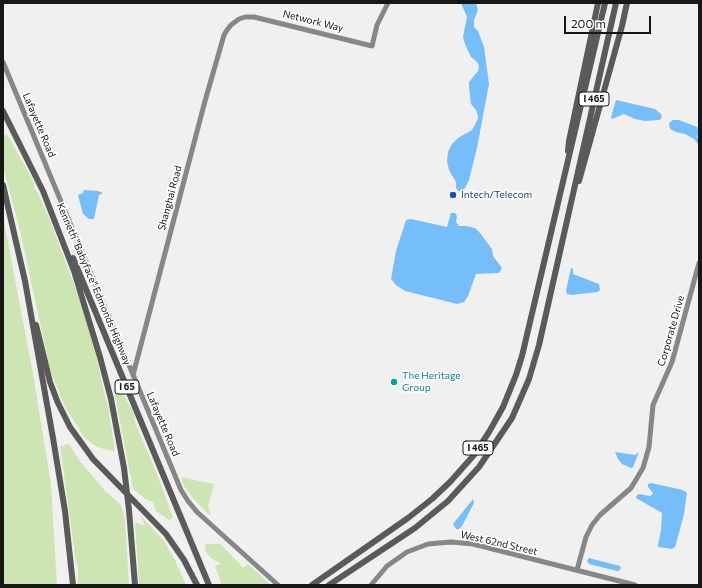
<!DOCTYPE html>
<html>
<head>
<meta charset="utf-8">
<style>
  body { margin:0 }
  #map { position:relative; width:702px; height:588px; overflow:hidden; background:#f0f0f1; font-family:Commissioner,sans-serif }
  canvas { display:block }
  .frame { position:absolute; inset:0; border:4px solid #171718; pointer-events:none }
  .scale { position:absolute; left:564px; top:16px; width:87px; height:18px; box-sizing:border-box; border:2px solid #171718; border-top:0; padding-left:5px; font-size:12px; line-height:14px; white-space:nowrap; color:#171718; -webkit-text-stroke:3px #fff; paint-order:stroke }
</style>
</head>
<body>
<div id="map">
<canvas width="702" height="588"></canvas>
<div class="frame"></div>
<div class="scale">200 m</div>
</div>
<script>
const ctx = document.querySelector('canvas').getContext('2d');
ctx.lineJoin = 'round';
function paint(path, color) { ctx.fillStyle = color; ctx.fill(path, 'evenodd'); }
const shape = rows => new Path2D(rows.map(r => 'M' + r).join(''));
function stroke(path, color, width, dash) { ctx.strokeStyle = color; ctx.lineWidth = width; ctx.lineCap = dash ? 'butt' : 'round'; ctx.setLineDash(dash || []); ctx.stroke(path); }
function write(font, color, halo, rows, align = 'center') {
  ctx.font = font + ' Commissioner,sans-serif'; ctx.lineWidth = 3.5; ctx.setLineDash([]); ctx.textBaseline = 'middle'; ctx.strokeStyle = halo; ctx.fillStyle = color; for (const [text, x, y, turn = 0] of rows) {
    ctx.save(); ctx.translate(x, y); ctx.rotate((+turn || 0) * Math.PI / 180); ctx.textAlign = isNaN(turn) ? turn : align; if (halo) ctx.strokeText(text, 0, 0); ctx.fillText(text, 0, 0); ctx.restore();
  }
}
paint(shape([
  [3,134,8,136,34,182,34,189,37,191,49,218,83,308,95,349,104,393,108,406,115,451,106,450,94,445,84,437,64,405,50,369,21,235,3,166],
  [3,216,33,374,51,484,57,585,3,585],
  [120,388,134,414,135,423,158,476,173,518,169,520,156,511,153,502,144,498,133,489,114,390],
  [69,444,80,461,105,491,119,503,122,508,125,520,129,585,78,585,78,568,76,562,60,446],
  [181,477,214,484,208,506,211,514,209,515,192,497,184,486],
  [140,515,164,541,176,562,186,585,139,585,135,522,145,526],
  [205,544,221,544,243,568,248,564,271,585,222,585,215,566,221,564,211,558,206,552]
]), '#cde4b3');
paint(shape([
  [461,3,476,3,478,10,474,20,474,27,478,31,484,47,489,84,477,148,469,180,465,188,462,191,458,191,456,188,456,182,449,170,447,161,448,152,452,144,458,138,472,130,478,119,478,116,476,110,471,104,469,87,469,82,478,71,479,66,477,62,471,57,465,44,463,37,467,17],
  [616,100,655,109,661,114,662,117,660,120,645,121,635,119,624,114,612,119,611,117],
  [673,120,679,120,697,127,699,132,697,137,699,140,699,145,694,139,685,134,676,132,670,129,669,123],
  [84,190,98,191,103,193,99,195,94,219,89,219,83,214,78,195,83,193],
  [451,213,455,213,457,216,456,222,459,226,466,226,475,228,480,233,492,249,493,256,502,268,499,273,476,274,468,296,464,302,457,304,405,291,396,285,391,279,396,251,406,220,411,219,447,227],
  [571,268,573,269,573,274,599,284,600,290,598,292,572,295,567,294,566,291],
  [615,452,635,455,639,452,633,467,631,468,622,464,618,459],
  [651,483,683,490,687,493,684,514,679,533,675,547,672,549,658,547,658,545,661,530,662,513,636,498,637,495,640,494,649,496,652,495,653,493,648,487,648,484],
  [473,499,474,503,462,526,459,529,456,529,453,524],
  [589,558,620,566,621,568,619,571,617,571,589,564,587,561]
]), '#76befa');
stroke(shape([
  [3,62,181,490,188,501,197,512,278,585],
  [133,375,205,101,224,35,227,30,231,25,239,19,245,17,254,17,372,46,377,25,388,3],
  [577,570,586,537,592,525,600,515,631,488,643,468,649,447,653,405,672,362,699,263],
  [371,585,387,566,407,552,428,544,451,542,473,544,635,585]
]), '#888787', 5);
stroke(shape([
  [3,111,43,191,74,271,100,357,111,399,124,468,129,510,135,585],
  [568,151,569,141,598,3],
  [579,181,622,26,627,3],
  [3,185,25,281,53,438,65,511,73,585],
  [73,258,209,585],
  [36,325,50,382,58,403,70,427,93,459,166,534,184,560,197,585],
  [312,585,408,518,432,499,450,482,474,455,489,432,503,407,516,375,522,356,605,3],
  [329,585,415,528,448,501,479,467,512,418,529,379,539,345,616,3]
]), '#5b5a5a', 6);
for (const [x, y, r, color] of [
  [453,195,4,"#1a4fb4"],
  [394,382,4,"#0f9aa8"]
]) { const dot = new Path2D(); dot.arc(x, y, r, 0, 2 * Math.PI); ctx.fillStyle = color; ctx.fill(dot); stroke(dot, '#fff', 1.5); }
for (const [x, y, w] of [
  [594,99,30],
  [127,387,24],
  [478,448,30]
]) { const box = new Path2D(); box.roundRect(x - w / 2, y - 7, w, 14, 3); ctx.fillStyle = '#fff'; ctx.fill(box); stroke(box, '#171718', 1); }
write('bold 9px', '#171718', null, [
  ["I 465",594,99],
  ["I 65",127,387],
  ["I 465",478,448]
]);
write('10px', '#171718', '#fff', [
  ["Network Way",313,21,14],
  ["Lafayette Road",39,125,67],
  ["Shanghai Road",170,198,-75],
  ["Kenneth \"Babyface\" Edmonds Highway",94,284,67],
  ["Corporate Drive",671,331,-74],
  ["Lafayette Road",163,424,67],
  ["West 62nd Street",499,543,13]
]);
write('10px', '#164399', '#fff', [
  ["Intech/Telecom",461,195]
], 'left');
write('10px', '#0d838f', '#fff', [
  ["The Heritage",402,376],
  ["Group",402,388]
], 'left');
</script>
</body>
</html>
